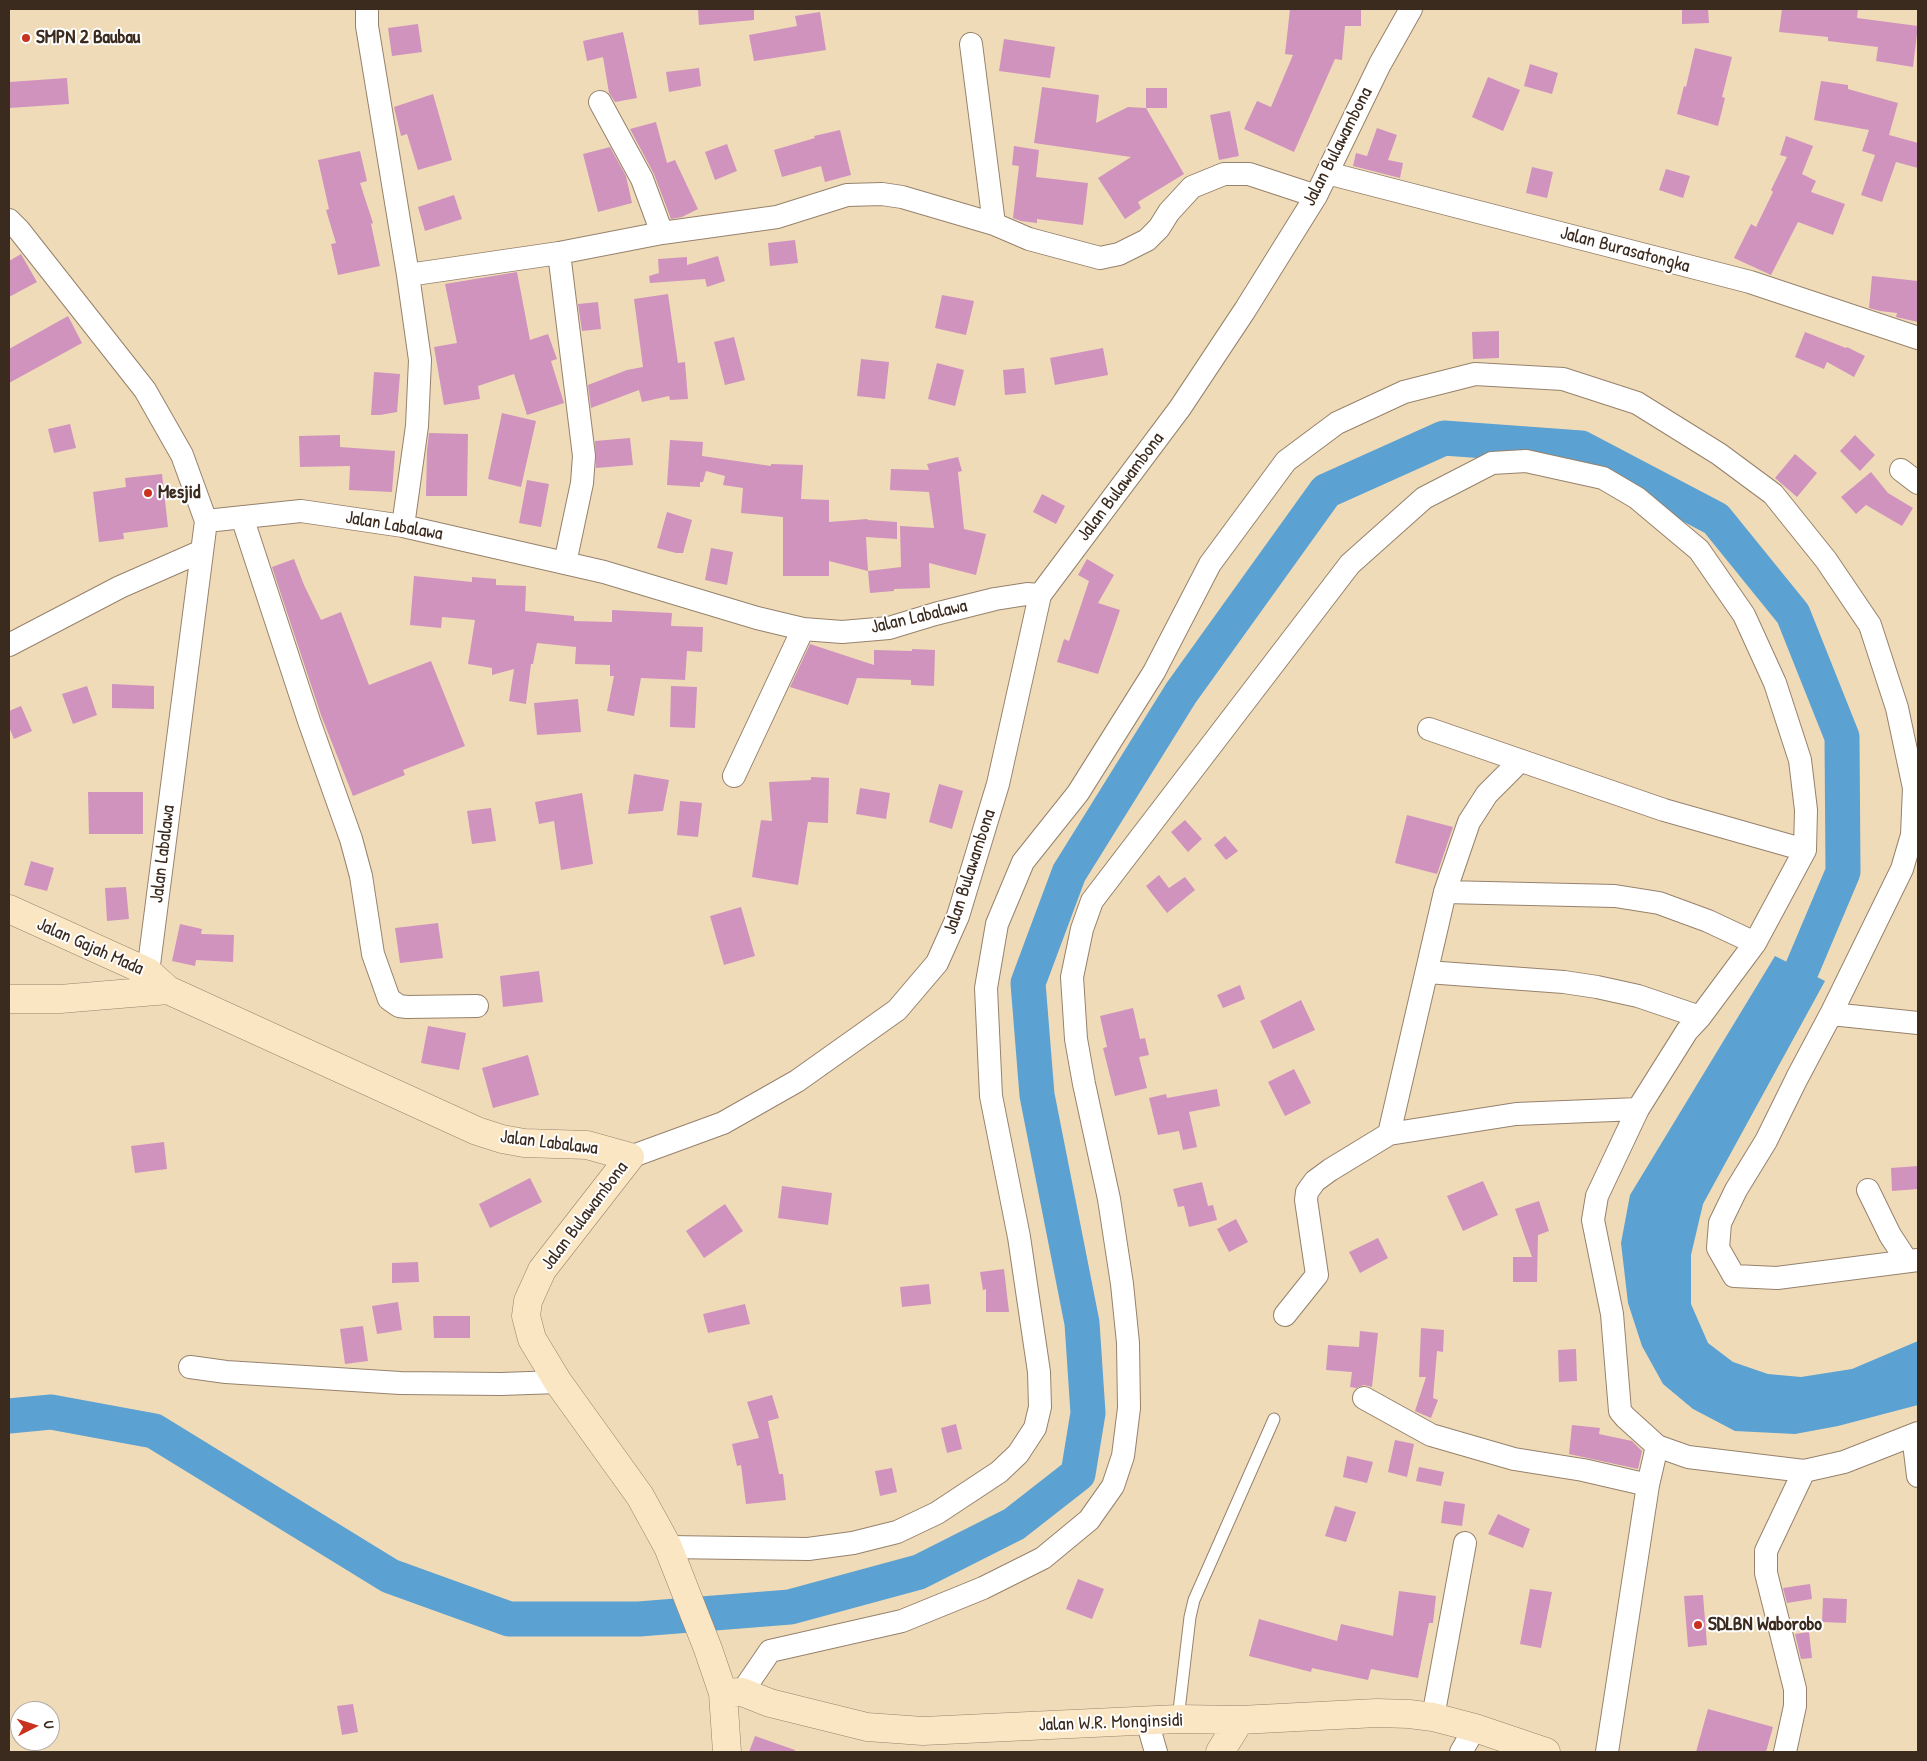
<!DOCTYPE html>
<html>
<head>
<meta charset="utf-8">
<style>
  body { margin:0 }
  #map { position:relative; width:1927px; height:1761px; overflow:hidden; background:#f0dbb9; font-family:"Patrick Hand",sans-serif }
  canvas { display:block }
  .frame { position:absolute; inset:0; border:10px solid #3b2a1e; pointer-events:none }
  .north { position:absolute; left:10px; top:1701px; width:50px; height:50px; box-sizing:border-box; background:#fff; border:1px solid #b1aaa5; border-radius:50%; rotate:85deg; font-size:14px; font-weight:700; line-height:20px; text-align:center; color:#3b2a1e }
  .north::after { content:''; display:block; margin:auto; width:18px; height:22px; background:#c8321e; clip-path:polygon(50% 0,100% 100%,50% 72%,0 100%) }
</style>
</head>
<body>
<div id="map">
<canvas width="1927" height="1761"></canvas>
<div class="frame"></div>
<div class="north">U</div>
</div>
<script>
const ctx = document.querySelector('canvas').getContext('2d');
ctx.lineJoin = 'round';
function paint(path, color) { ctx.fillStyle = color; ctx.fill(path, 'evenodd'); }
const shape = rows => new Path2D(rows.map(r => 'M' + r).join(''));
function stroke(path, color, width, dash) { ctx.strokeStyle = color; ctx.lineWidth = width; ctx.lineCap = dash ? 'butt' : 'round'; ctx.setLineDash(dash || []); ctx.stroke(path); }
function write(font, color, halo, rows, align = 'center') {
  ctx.font = font + ' "Patrick Hand",sans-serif'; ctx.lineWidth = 4; ctx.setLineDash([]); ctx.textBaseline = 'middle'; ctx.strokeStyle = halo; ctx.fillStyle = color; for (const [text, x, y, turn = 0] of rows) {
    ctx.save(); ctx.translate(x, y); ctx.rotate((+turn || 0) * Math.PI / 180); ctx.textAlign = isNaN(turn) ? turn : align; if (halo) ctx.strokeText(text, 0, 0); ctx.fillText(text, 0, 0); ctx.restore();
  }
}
paint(shape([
  [1775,956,1825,981,1703,1204,1691,1255,1691,1304,1708,1343,1733,1362,1768,1374,1801,1377,1852,1369,1918,1341,1918,1405,1838,1426,1795,1434,1735,1431,1693,1409,1663,1384,1642,1346,1628,1303,1621,1243,1630,1195]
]), '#5ba1d1');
stroke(shape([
  [9,1416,51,1412,154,1431,390,1576,509,1619,639,1619,790,1607,919,1572,1014,1524,1078,1474,1088,1413,1082,1323,1037,1095,1028,983,1069,873,1181,693,1326,491,1444,438,1581,448,1716,519,1793,614,1842,737,1843,872,1802,969]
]), '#5ba1d1', 35);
paint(shape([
  [698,9,754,9,754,20,699,25],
  [1290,9,1361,9,1361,26,1345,26,1342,60,1335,59,1294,152,1244,129,1257,101,1271,107,1293,55,1285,54],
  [1682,9,1708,9,1709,23,1682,24],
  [1782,9,1858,9,1857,18,1918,26,1913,67,1876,61,1878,47,1828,41,1828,37,1779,32],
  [820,12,826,50,754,61,749,35,797,26,795,16],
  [418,24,422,52,392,56,388,28],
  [623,32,637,98,615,102,609,93,603,57,587,61,583,41],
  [1004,39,1055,47,1050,78,999,71],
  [1695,48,1732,57,1722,97,1725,98,1718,126,1677,114,1684,86,1686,87],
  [1530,64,1558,73,1552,94,1524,86],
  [699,68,701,86,669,92,666,72],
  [1488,77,1520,90,1503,131,1472,117],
  [67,78,69,104,9,108,9,82],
  [1821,81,1848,85,1848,89,1898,103,1889,135,1918,143,1918,168,1896,162,1882,202,1861,195,1875,155,1862,151,1869,130,1814,120],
  [1042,87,1099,95,1096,123,1128,107,1146,108,1184,174,1138,202,1141,208,1125,219,1098,178,1131,157,1034,143],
  [1146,88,1167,88,1167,108,1146,108],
  [433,94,452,160,418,170,407,134,401,136,394,107],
  [1230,111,1239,156,1219,160,1210,115],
  [656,122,667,163,675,160,698,209,682,217,671,219,654,174,630,129],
  [1377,128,1397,135,1388,160,1403,163,1400,178,1353,166,1356,153,1367,156],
  [840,130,851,175,825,182,821,166,782,177,774,150,815,138,814,136],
  [1786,136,1813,146,1802,174,1816,181,1811,192,1845,204,1833,235,1798,222,1771,275,1734,258,1751,224,1756,227,1773,192,1771,190,1787,157,1780,155],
  [727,144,737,171,715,180,705,152],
  [1014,146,1039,150,1036,177,1088,183,1083,225,1037,219,1037,223,1021,221,1013,218,1019,166,1012,165],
  [610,147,626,176,632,203,598,212,583,154],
  [360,151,367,181,360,183,373,223,371,224,380,266,338,275,331,244,336,243,326,210,329,209,318,160],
  [1532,167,1553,172,1547,198,1526,193],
  [1666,169,1690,176,1683,198,1659,190],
  [454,195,462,219,425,231,418,207],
  [795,240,798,263,770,266,768,243],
  [21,254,37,282,9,297,9,261],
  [718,256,725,281,707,287,705,279,650,283,649,276,659,273,658,259,687,257,687,265],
  [517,272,530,340,548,334,557,359,551,361,564,403,527,415,514,374,478,386,480,399,444,405,434,347,457,343,445,284],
  [1872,276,1918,281,1918,322,1896,317,1897,313,1880,311,1869,308],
  [668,294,678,363,685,362,688,399,670,400,669,396,642,402,639,390,591,408,588,385,627,370,643,367,634,299],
  [942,295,974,301,966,335,935,328],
  [598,302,601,329,582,331,578,304],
  [68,316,82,343,9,383,9,349],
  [1499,331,1499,358,1473,359,1472,332],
  [1805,332,1846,348,1847,347,1865,356,1854,377,1827,362,1824,369,1795,357],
  [734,337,745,380,725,385,714,342],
  [1103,348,1108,375,1055,385,1050,358],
  [861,359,889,362,885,399,857,396],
  [937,363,964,370,955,406,928,399],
  [1024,368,1026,393,1005,395,1003,370],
  [374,372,400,374,397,412,380,415,371,415],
  [502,413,536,421,521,487,488,479],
  [70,424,76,448,54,453,48,429],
  [429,433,468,434,467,496,426,496,427,450],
  [340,435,340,447,395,451,392,492,349,490,350,466,300,467,299,436],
  [1855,435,1875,455,1860,471,1840,451],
  [630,438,633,465,596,468,595,441],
  [670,440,703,442,702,456,771,466,771,464,803,465,801,499,829,500,829,522,867,519,868,520,897,522,897,539,866,537,868,571,829,561,829,576,783,576,783,517,741,513,743,488,723,485,725,476,706,471,703,482,700,482,700,487,667,485],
  [1795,454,1817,473,1797,497,1775,478],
  [958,457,962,471,958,472,964,529,986,534,976,575,929,563,930,588,894,589,894,591,870,593,868,571,901,567,900,526,934,528,929,492,890,490,891,469,929,470,927,464],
  [1871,472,1888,493,1913,508,1902,526,1866,505,1856,514,1841,497],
  [162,474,168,527,123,533,124,539,99,542,93,492,126,487,125,478],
  [527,480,549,484,541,527,519,523],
  [1042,494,1065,506,1056,524,1033,512],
  [667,512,692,520,683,553,676,553,657,548],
  [711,548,733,552,727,585,705,580],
  [294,559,304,585,321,620,341,612,369,685,431,661,465,746,403,770,405,775,353,796,321,715,272,567],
  [1087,559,1114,575,1098,603,1120,610,1098,674,1057,662,1064,639,1069,641,1089,581,1078,575],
  [414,576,472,582,472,577,496,579,496,585,526,586,525,611,574,616,574,621,612,622,612,610,672,613,671,626,703,627,702,652,687,651,685,680,641,678,634,716,607,711,614,676,610,676,610,665,575,664,576,647,537,643,533,664,531,664,526,704,509,701,514,669,492,675,492,668,468,664,475,620,442,617,441,628,410,625],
  [810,644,874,665,874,650,912,651,912,649,935,650,934,686,911,685,911,680,857,678,848,705,790,687],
  [112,684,154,686,154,709,112,708],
  [87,686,97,715,73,724,62,694],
  [671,686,697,687,695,728,670,727],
  [578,699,581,732,537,735,534,703],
  [21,706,32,731,14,739,9,727,9,711],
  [634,774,669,780,663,811,628,814],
  [811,777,829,778,828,823,808,822,798,885,752,877,761,820,772,821,769,782,811,780],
  [939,784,963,791,952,829,929,822],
  [860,788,890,793,886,819,856,814],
  [88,792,143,792,143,834,89,834],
  [582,793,593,864,561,870,554,821,539,824,535,802],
  [680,801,702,803,698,837,677,835],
  [491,808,496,841,472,844,467,811],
  [1407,815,1453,827,1437,874,1395,863],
  [1185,820,1202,839,1188,852,1171,832],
  [1225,836,1238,851,1226,860,1214,845],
  [31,861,54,868,47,891,24,885],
  [1159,875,1169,888,1185,877,1195,890,1167,913,1146,886],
  [126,887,129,919,107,921,105,888],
  [741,907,755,956,724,965,710,916],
  [438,923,443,958,400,963,395,928],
  [180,924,202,929,201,934,234,935,233,962,196,960,195,966,172,961],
  [539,971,543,1002,503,1007,500,976],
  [1240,985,1245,999,1223,1008,1217,995],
  [1301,1000,1315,1030,1273,1049,1260,1021],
  [1133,1008,1140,1039,1145,1038,1149,1055,1139,1057,1147,1088,1115,1096,1103,1048,1107,1047,1100,1016],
  [428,1026,466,1033,459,1070,421,1063],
  [528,1055,539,1095,493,1108,482,1068],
  [1294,1069,1311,1103,1285,1116,1268,1082],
  [1217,1089,1220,1106,1189,1112,1197,1147,1183,1150,1179,1131,1158,1135,1149,1098,1166,1094,1167,1098],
  [164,1142,167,1169,135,1173,131,1146],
  [1918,1166,1918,1189,1892,1191,1891,1168],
  [530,1178,542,1202,490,1228,479,1204],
  [1483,1181,1498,1215,1463,1231,1447,1196],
  [1202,1182,1208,1206,1213,1205,1217,1220,1189,1227,1184,1206,1178,1207,1173,1189],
  [782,1186,832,1193,828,1225,778,1218],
  [1539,1201,1549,1231,1538,1235,1537,1282,1513,1282,1513,1257,1532,1257,1515,1209],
  [725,1204,743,1231,704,1258,686,1231],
  [1236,1219,1248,1242,1229,1252,1217,1229],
  [1378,1238,1388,1258,1360,1273,1349,1252],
  [418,1262,419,1282,392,1283,392,1263],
  [1004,1269,1009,1312,986,1312,986,1289,983,1290,980,1272],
  [929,1284,931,1304,902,1307,900,1287],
  [398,1302,402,1330,377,1334,372,1306],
  [745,1304,750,1324,708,1333,703,1314],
  [433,1316,470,1316,470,1338,434,1338],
  [363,1326,368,1361,345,1364,340,1329],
  [1421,1328,1444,1330,1443,1352,1437,1351,1433,1398,1438,1400,1431,1418,1415,1411,1426,1377,1419,1377],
  [1360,1331,1378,1333,1372,1387,1364,1385,1356,1388,1350,1387,1352,1372,1326,1370,1328,1345,1359,1347],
  [1576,1349,1577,1381,1559,1382,1558,1350],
  [772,1395,779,1418,768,1421,779,1474,783,1474,786,1500,746,1504,741,1465,737,1466,732,1444,759,1438,747,1402],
  [956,1424,962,1449,947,1453,941,1428],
  [1572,1425,1600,1428,1599,1434,1632,1441,1642,1451,1638,1469,1569,1454],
  [1395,1440,1414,1444,1407,1477,1388,1472],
  [1347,1456,1373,1462,1367,1483,1343,1477],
  [1419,1467,1444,1472,1441,1486,1416,1481],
  [892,1468,897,1492,880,1496,875,1471],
  [1444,1501,1465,1504,1462,1526,1441,1523],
  [1335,1506,1356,1512,1346,1542,1325,1536],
  [1498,1514,1530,1529,1523,1548,1488,1534],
  [1078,1579,1104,1589,1092,1619,1066,1609],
  [1810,1584,1812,1599,1787,1603,1783,1588],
  [1530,1589,1552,1592,1541,1648,1520,1644],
  [1399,1591,1436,1596,1433,1623,1429,1623,1418,1678,1371,1669,1368,1680,1312,1668,1311,1672,1249,1656,1259,1619,1337,1641,1341,1624,1393,1636],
  [1703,1595,1707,1645,1688,1647,1684,1596],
  [1823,1598,1847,1599,1846,1623,1822,1622],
  [1809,1632,1812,1658,1801,1659,1795,1634],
  [353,1704,358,1732,342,1735,337,1706],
  [1708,1709,1773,1727,1766,1752,1696,1752],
  [755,1736,795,1750,794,1752,749,1752]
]), '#cf93be');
const lane = shape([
  [1178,1719,1190,1617,1194,1600,1274,1419]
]);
const street = shape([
  [367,9,367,26,408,275,420,360,417,426,403,526],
  [971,44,994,224],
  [600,102,642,179,662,233],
  [1327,173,1750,282,1918,338],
  [9,220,19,230,145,390,182,455,206,521,146,988],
  [559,253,584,456,582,483,565,563],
  [408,275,559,253,662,233,777,217,847,195,882,194,902,197,994,224,1029,239,1100,258,1119,254,1147,240,1159,228,1169,212,1192,187,1224,174,1249,174,1316,196],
  [1901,470,1918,483],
  [242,517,309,721,351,839,361,876,373,954,389,999,399,1006,407,1007,477,1006],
  [206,521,301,511,403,526,604,572,757,618,803,629,842,632,889,628,935,614,995,599,1027,594,1040,595],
  [9,645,120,587,202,551],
  [1429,729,1664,810,1805,850],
  [734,776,803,629],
  [1445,892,1615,896,1659,903,1708,921,1755,943],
  [1427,972,1564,982,1597,987,1638,996,1700,1017],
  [1831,1014,1918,1023],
  [1389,1134,1445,892,1469,822,1487,794,1520,761],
  [630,1157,723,1123,797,1081,897,1010,937,963,958,916,998,784,1040,595,1180,408,1245,310,1316,196,1380,64,1411,9],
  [1868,1190,1890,1235,1907,1261],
  [1285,1315,1317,1275,1306,1200,1307,1192,1315,1181,1330,1170,1389,1134,1516,1114,1638,1109],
  [190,1367,226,1372,400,1383,501,1384,558,1382],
  [1364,1398,1431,1435,1514,1459,1583,1470,1648,1485],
  [1913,1435,1918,1476],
  [668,1547,808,1549,853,1543,897,1532,937,1513,999,1472,1018,1454,1035,1428,1040,1407,1039,1372,1019,1237,991,1096,986,988,997,924,1023,862,1078,793,1154,672,1210,564,1286,461,1337,423,1404,392,1475,374,1563,379,1637,403,1719,454,1773,494,1826,560,1870,625,1897,708,1914,788,1912,835,1902,869,1831,1014,1797,1078,1766,1141,1736,1190,1720,1223,1718,1248,1734,1276,1777,1278,1918,1260],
  [742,1692,770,1651,902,1621,983,1588,1043,1558,1089,1520,1113,1486,1123,1456,1129,1408,1128,1343,1122,1284,1109,1199,1084,1084,1076,1039,1072,977,1082,929,1092,901,1350,564,1424,498,1492,463,1526,461,1603,478,1637,498,1699,550,1744,615,1775,683,1800,760,1806,810,1805,850,1755,943,1700,1017,1687,1031,1638,1109,1597,1196,1593,1220,1612,1314,1620,1411,1625,1417,1657,1446,1688,1457,1804,1471,1844,1462,1918,1433],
  [1433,1717,1465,1543],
  [1147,1721,1156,1752],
  [1461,1752,1475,1728],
  [1607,1752,1648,1485,1657,1446],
  [1785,1752,1795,1706,1795,1689,1766,1573,1766,1551,1804,1471]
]);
const secondary = shape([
  [9,909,148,972,168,990,477,1131,502,1139,524,1143,587,1145,630,1157,542,1270,528,1301,526,1316,532,1339,558,1382,640,1496,668,1547,708,1649,723,1693,727,1752],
  [9,999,60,999,168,990],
  [723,1693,742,1692,770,1703,867,1727,923,1731,1178,1719,1240,1720,1377,1713,1409,1714,1433,1717,1475,1728,1546,1752],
  [1220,1752,1240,1720]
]);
stroke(lane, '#96826c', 13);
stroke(street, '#96826c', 24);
stroke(secondary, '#96826c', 29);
stroke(lane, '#fff', 11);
stroke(street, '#fff', 22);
stroke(secondary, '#fbe6c4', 28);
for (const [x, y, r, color] of [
  [26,38,5,"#c8321e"],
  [148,493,5,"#c8321e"],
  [1698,1625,5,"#c8321e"]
]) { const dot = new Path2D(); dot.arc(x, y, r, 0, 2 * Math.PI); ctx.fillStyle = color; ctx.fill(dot); stroke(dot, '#fff', 2); }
write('bold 19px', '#3b2a1e', '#fff', [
  ["SMPN 2 Baubau",36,38],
  ["Mesjid",158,493],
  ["SDLBN Waborobo",1708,1625]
], 'left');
write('19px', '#3b2a1e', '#fff', [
  ["Jalan Bulawambona",1338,147,-63],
  ["Jalan Burasatongka",1625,250,15],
  ["Jalan Bulawambona",1121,487,-53],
  ["Jalan Labalawa",394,526,10],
  ["Jalan Labalawa",919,617,-13],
  ["Jalan Labalawa",163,854,-83],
  ["Jalan Bulawambona",970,872,-72],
  ["Jalan Gajah Mada",90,947,24],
  ["Jalan Labalawa",549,1143,7],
  ["Jalan Bulawambona",585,1216,-53],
  ["Jalan W.R. Monginsidi",1111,1723,-2]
]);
</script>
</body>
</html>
